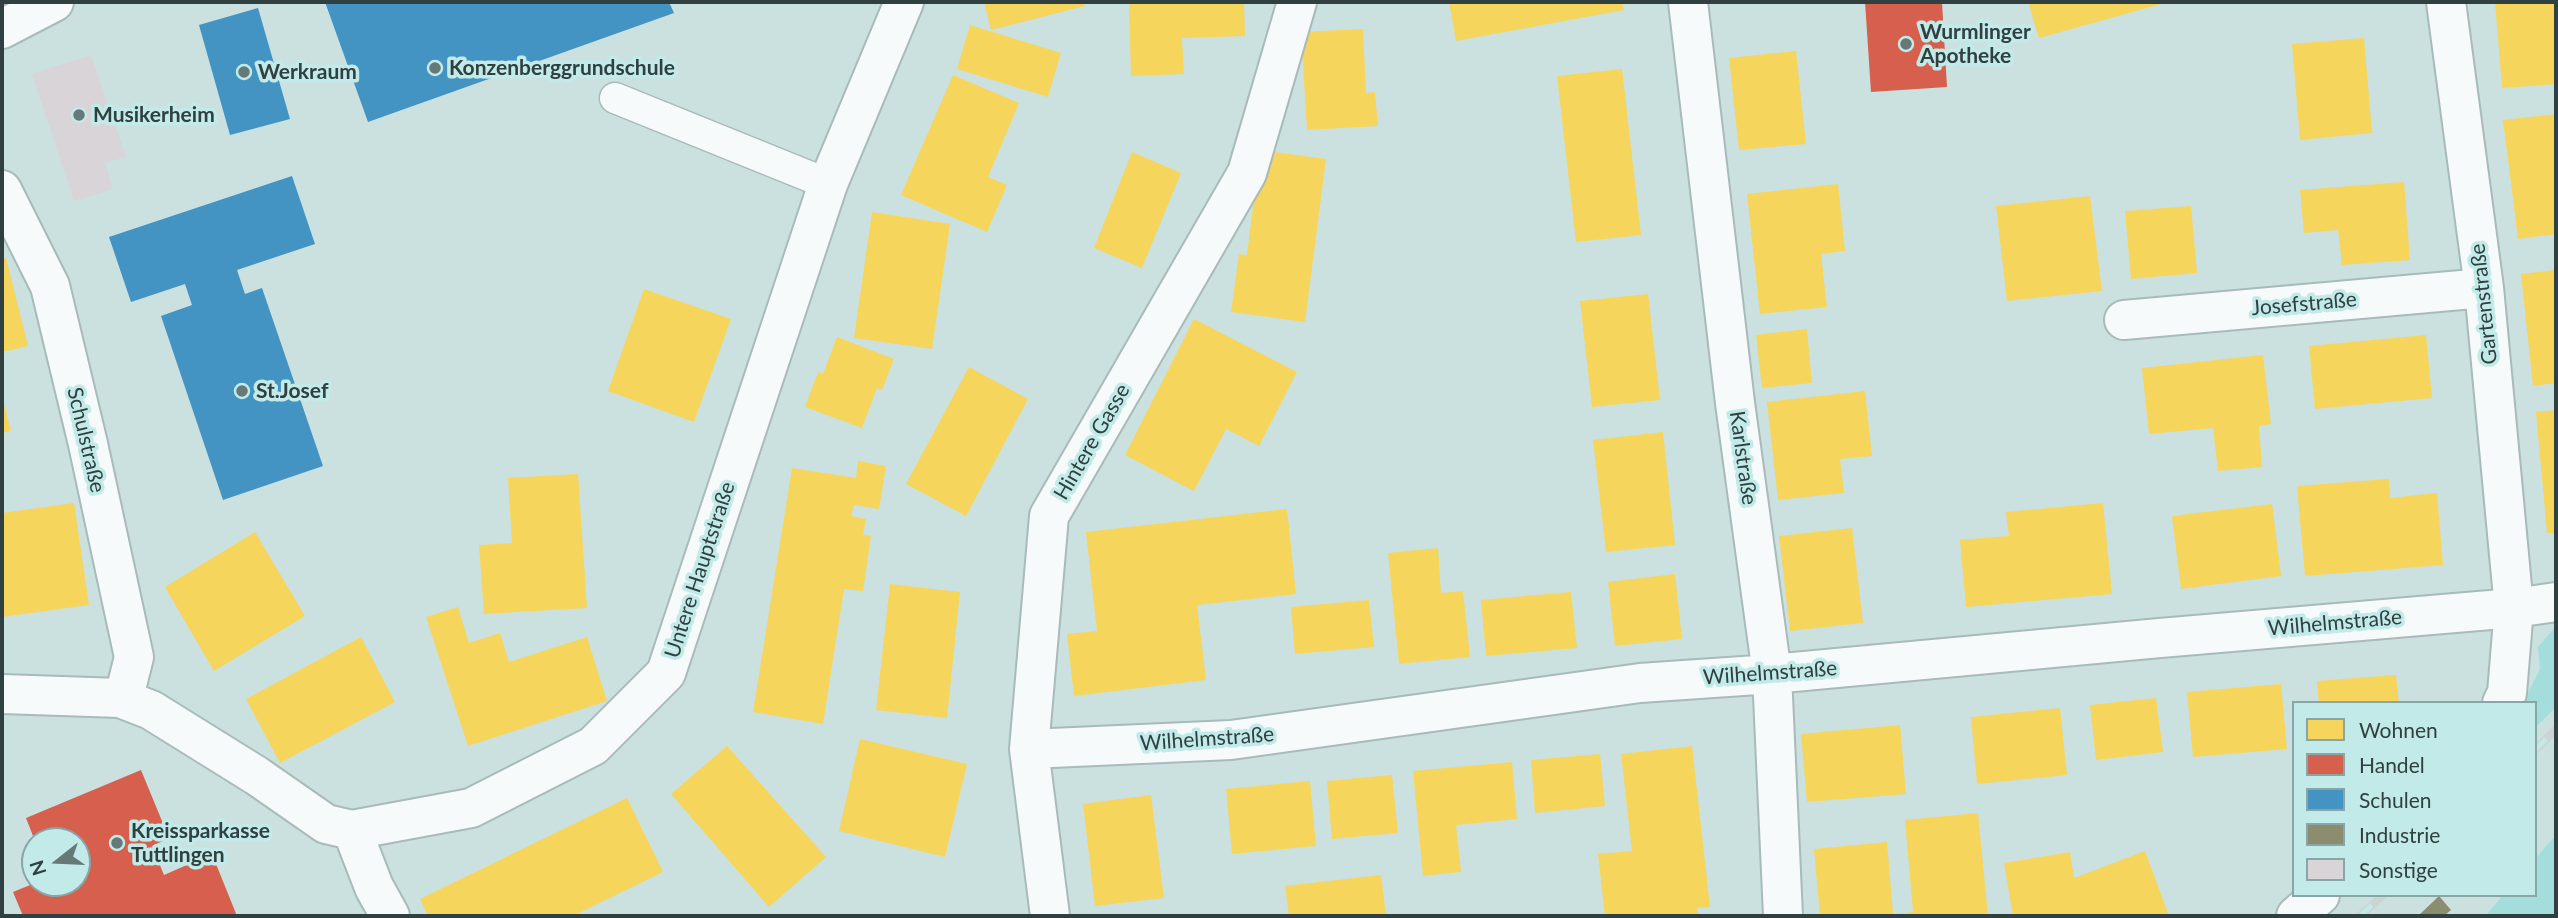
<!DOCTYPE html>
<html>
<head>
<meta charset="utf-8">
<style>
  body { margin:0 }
  #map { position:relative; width:2558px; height:918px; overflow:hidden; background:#cae1e0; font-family:Lato,sans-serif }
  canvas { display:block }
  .frame { position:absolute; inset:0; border:4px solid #304040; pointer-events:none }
  .legend { position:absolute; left:2292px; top:701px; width:245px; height:196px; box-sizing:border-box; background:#c1eae8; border:2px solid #87a6a5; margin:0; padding:9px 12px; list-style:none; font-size:21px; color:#304040 }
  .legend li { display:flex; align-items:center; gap:14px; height:35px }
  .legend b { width:35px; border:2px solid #87a6a5 }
  .north { position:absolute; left:21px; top:827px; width:70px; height:70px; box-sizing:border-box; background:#c1eae8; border:2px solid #87a6a5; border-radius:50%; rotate:252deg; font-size:19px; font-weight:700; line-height:28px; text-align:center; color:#304040 }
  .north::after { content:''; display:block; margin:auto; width:24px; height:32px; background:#667878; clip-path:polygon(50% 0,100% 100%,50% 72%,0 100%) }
</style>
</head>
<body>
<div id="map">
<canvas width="2558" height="918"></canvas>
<div class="frame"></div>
<ul class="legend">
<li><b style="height:19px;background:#f6d55c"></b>Wohnen</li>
<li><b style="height:19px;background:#d6604d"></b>Handel</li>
<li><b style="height:19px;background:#4393c3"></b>Schulen</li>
<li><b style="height:19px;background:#8c8c6e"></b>Industrie</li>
<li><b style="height:19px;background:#d8d4d7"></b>Sonstige</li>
</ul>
<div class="north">N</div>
</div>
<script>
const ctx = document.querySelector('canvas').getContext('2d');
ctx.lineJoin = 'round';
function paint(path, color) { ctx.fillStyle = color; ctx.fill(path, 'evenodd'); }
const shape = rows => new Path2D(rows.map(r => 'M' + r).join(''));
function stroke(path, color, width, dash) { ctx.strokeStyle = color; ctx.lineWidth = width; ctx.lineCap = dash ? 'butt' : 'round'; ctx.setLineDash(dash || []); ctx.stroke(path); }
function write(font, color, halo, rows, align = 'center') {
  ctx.font = font + ' Lato,sans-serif'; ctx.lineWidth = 7; ctx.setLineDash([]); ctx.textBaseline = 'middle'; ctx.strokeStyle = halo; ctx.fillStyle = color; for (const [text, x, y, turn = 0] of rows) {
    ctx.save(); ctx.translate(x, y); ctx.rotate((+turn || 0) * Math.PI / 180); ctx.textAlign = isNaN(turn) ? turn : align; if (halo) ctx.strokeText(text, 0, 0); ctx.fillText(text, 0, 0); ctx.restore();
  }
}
paint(shape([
  [2556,626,2556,707,2535,728,2535,703,2523,703,2540,669,2538,647],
  [2556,835,2556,914,2554,916,2489,916,2488,913,2503,895,2535,895,2535,859]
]), '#a4dedc');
paint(shape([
  [984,2,1084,2,1085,6,991,30],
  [1129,2,1244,2,1245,36,1182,38,1184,74,1131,76],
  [1449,2,1622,2,1624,10,1456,41],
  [2028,2,2164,2,2165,3,2039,38],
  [2495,2,2556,2,2556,84,2502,88],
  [970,25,1061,53,1048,97,957,69],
  [1363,29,1366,93,1375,92,1378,126,1307,130,1301,32],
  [2364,38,2372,133,2300,140,2292,44],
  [1796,51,1806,144,1739,150,1729,58],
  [1622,69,1641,235,1576,242,1557,76],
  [953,75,1019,103,988,177,1007,185,987,232,901,195],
  [2556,114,2556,234,2518,239,2503,120],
  [1260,150,1326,159,1305,322,1231,312,1239,254,1247,255],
  [1132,152,1181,173,1142,268,1094,248],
  [2404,182,2410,260,2342,265,2338,230,2304,233,2300,190],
  [1838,184,1845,251,1821,254,1827,307,1760,314,1747,194],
  [2090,196,2102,291,2007,301,1996,206],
  [2191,206,2197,273,2131,279,2125,211],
  [872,212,950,224,932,349,854,338],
  [6,258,28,346,2,352,2,259],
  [2556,270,2556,383,2533,386,2521,274],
  [644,289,731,319,694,422,608,391],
  [1648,294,1660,400,1592,407,1580,301],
  [1194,319,1297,372,1259,446,1226,429,1194,491,1125,455],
  [1807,329,1812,383,1762,388,1756,335],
  [2426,335,2432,398,2315,409,2309,346],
  [837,337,894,359,882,390,877,388,862,428,805,407,818,372,823,374],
  [2263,355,2271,424,2259,426,2262,467,2218,471,2213,428,2149,434,2142,368],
  [969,367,1028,399,966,516,906,484],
  [1865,391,1872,456,1840,459,1844,493,1778,500,1767,402],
  [2,396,11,431,2,433],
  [2556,410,2556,533,2547,533,2536,412],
  [1663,432,1675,545,1606,552,1593,440],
  [858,461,886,466,879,509,854,505,851,516,866,519,863,535,871,536,863,591,844,589,823,724,753,712,792,468,856,478],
  [578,474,587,608,484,614,479,545,512,543,508,478],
  [2389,479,2390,498,2437,493,2443,565,2305,576,2297,486],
  [74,503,89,605,2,617,2,513],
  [2103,503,2112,594,1966,607,1960,540,2009,536,2006,512],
  [2272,504,2281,576,2181,589,2172,516],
  [1287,509,1296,594,1197,605,1206,680,1074,696,1067,634,1097,631,1086,532],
  [1852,528,1863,623,1790,631,1779,536],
  [255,532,305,616,214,671,165,587],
  [1438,548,1441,593,1463,591,1470,657,1399,664,1388,553],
  [1675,574,1682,639,1615,646,1608,582],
  [890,584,960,592,947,718,876,710],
  [1571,592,1577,648,1486,656,1481,600],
  [1369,600,1374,647,1295,654,1291,607],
  [458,607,469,643,500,633,509,662,587,637,607,701,468,746,426,617],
  [361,637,395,702,280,763,246,699],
  [2396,675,2399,703,2319,703,2317,681],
  [2281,684,2287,749,2193,757,2187,692],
  [2156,698,2163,752,2096,760,2090,705],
  [2060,708,2067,775,1977,784,1971,717],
  [1900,725,1906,794,1807,802,1801,734],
  [860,739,967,764,945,857,839,831],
  [727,746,826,857,769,907,671,794],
  [1692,746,1710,907,1697,908,1698,916,1605,916,1598,854,1632,851,1621,754],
  [1600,754,1605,806,1535,813,1531,760],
  [1512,762,1517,819,1456,825,1461,872,1423,876,1413,771],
  [1392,775,1398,833,1332,839,1327,781],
  [1310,781,1316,846,1232,854,1226,789],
  [1151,795,1164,898,1095,906,1083,804],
  [627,798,663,872,573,916,428,916,420,899],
  [1978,813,1988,916,1894,916,1893,914,1913,912,1905,820],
  [1887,842,1893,914,1820,916,1814,849],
  [2145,851,2169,916,2013,916,2004,863,2070,852,2074,878],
  [1381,875,1386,916,1289,916,1285,886]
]), '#f6d55c');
paint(shape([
  [1865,2,1942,2,1947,87,1871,92],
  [141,770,169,838,152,846,164,875,212,854,237,916,23,916,13,892,35,883,77,883,77,841,35,841,26,818]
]), '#d6604d');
paint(shape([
  [325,2,669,2,674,13,368,122],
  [258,8,290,119,230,135,199,25],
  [292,176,315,244,237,270,245,294,262,288,323,466,223,500,161,316,192,305,185,284,131,302,109,237]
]), '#4393c3');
paint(shape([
  [2439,896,2451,910,2444,916,2418,916]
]), '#8c8c6e');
paint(shape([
  [91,55,126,157,105,163,113,189,74,201,32,74]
]), '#d8d4d7');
const lane = shape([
  [615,98,828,184]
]);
const street = shape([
  [1688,2,1735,403,1772,674,1783,916],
  [2,29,54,2],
  [2,190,50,286,88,444,134,657,126,689,120,698],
  [2124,320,2484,288],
  [2,694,120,698,151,710,257,776,326,824,352,830,471,808,593,746,666,673,828,184,904,2],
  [2502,703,2507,693,2514,608,2556,602],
  [1029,749,1231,740,1640,683,1772,674,2160,638,2514,608,2484,288,2446,2],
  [352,830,374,887,390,916],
  [1050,916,1029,749,1049,516,1247,173,1297,2],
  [2296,916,2320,895]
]);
stroke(lane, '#a8baba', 33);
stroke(street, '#a8baba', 42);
stroke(lane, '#f7fafa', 30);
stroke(street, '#f7fafa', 38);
const rail = shape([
  [2535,750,2556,729],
  [2360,916,2383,895]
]);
stroke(rail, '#cdd3d3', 8);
stroke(rail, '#c1eae8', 5, [16]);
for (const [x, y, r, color] of [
  [1906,44,7,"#667878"],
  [435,68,7,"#667878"],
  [244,72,7,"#667878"],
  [79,115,7,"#667878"],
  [242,391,7,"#667878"],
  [117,843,7,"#667878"]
]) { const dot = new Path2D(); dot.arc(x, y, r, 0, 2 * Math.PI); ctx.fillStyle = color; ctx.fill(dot); stroke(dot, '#c1eae8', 2.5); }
write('bold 21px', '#304040', '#c1eae8', [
  ["Wurmlinger",1920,32],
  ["Apotheke",1920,56],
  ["Konzenberggrundschule",449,68],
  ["Werkraum",258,72],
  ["Musikerheim",93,115],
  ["St.Josef",256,391],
  ["Kreissparkasse",131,831],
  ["Tuttlingen",131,855]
], 'left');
write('21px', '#304040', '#c1eae8', [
  ["Josefstraße",2304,304,-5],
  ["Gartenstraße",2484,304,-96],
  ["Schulstraße",86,440,77],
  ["Hintere Gasse",1092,442,-60],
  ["Karlstraße",1743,458,82],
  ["Untere Hauptstraße",700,570,-72],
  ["Wilhelmstraße",2335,623,-5],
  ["Wilhelmstraße",1770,673,-4],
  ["Wilhelmstraße",1207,739,-4]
]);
</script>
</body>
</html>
